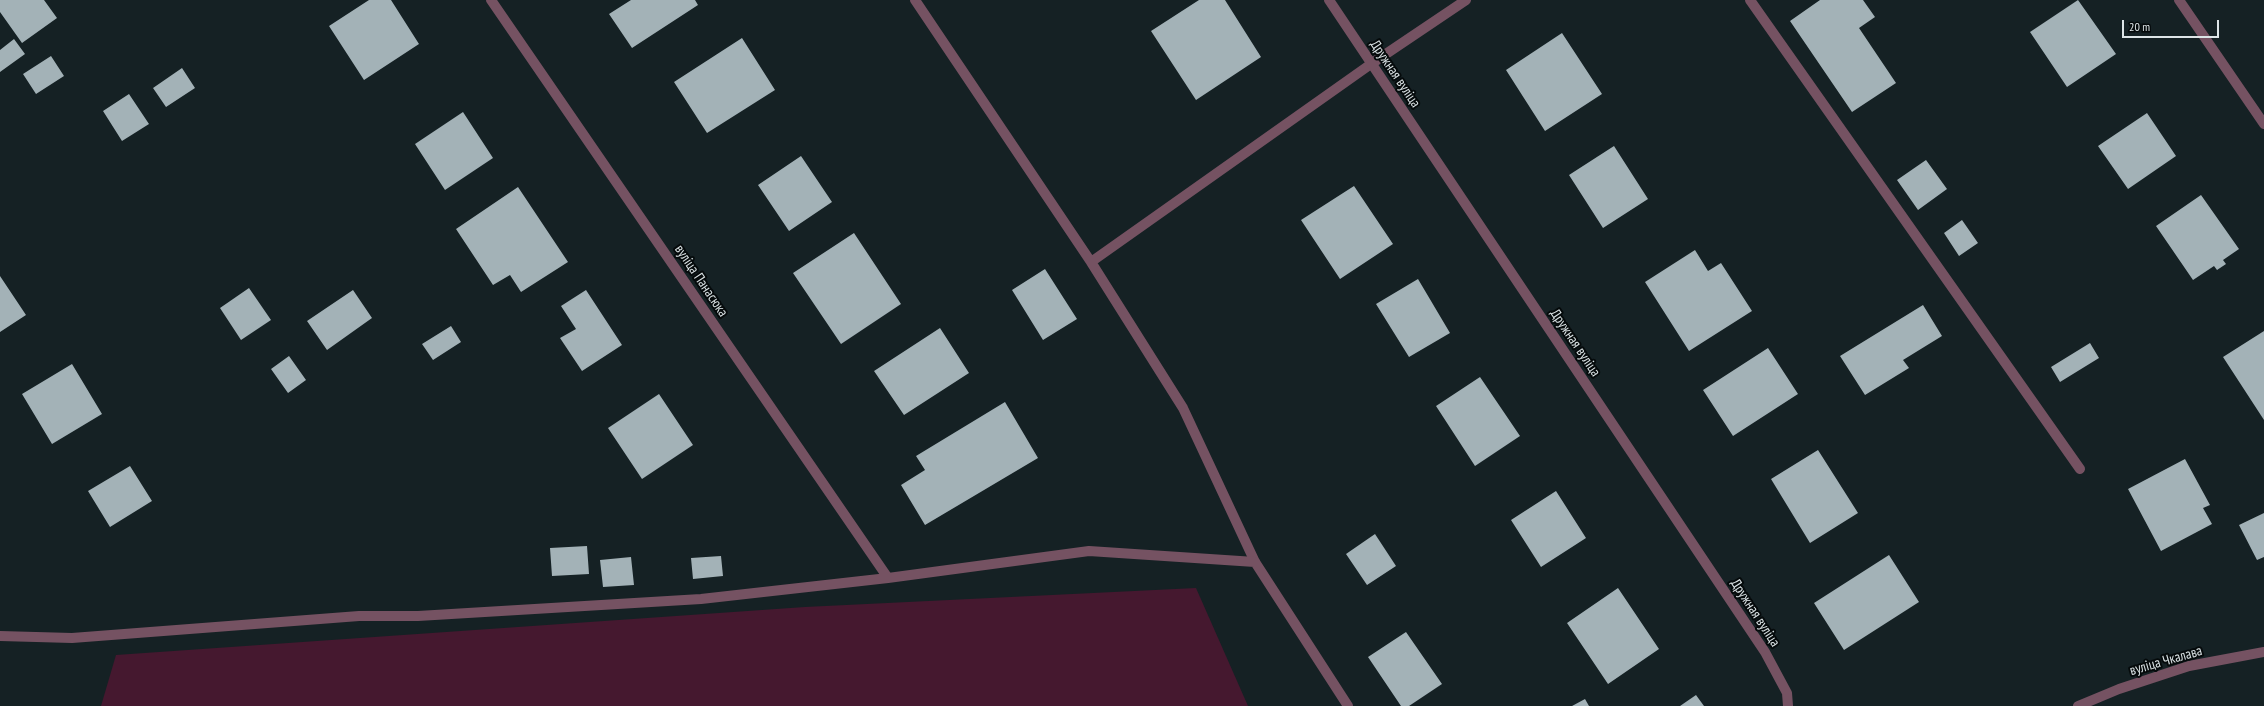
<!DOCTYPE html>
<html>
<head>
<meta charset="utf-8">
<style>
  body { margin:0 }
  #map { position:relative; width:2264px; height:706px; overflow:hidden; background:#152124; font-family:"PT Sans Narrow",sans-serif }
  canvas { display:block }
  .scale { position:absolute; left:2122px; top:20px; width:97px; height:18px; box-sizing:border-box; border:2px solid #dde5e7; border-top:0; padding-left:5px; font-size:12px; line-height:14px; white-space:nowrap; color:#dde5e7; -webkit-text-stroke:3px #050a0b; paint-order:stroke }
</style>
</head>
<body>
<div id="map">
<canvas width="2264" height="706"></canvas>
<div class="scale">20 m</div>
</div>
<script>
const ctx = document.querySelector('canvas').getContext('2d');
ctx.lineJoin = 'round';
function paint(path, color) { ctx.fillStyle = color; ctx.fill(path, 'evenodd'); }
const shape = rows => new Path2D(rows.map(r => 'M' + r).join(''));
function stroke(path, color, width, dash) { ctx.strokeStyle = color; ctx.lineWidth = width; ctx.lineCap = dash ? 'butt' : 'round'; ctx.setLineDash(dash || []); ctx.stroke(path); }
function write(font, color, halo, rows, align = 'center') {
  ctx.font = font + ' "PT Sans Narrow",sans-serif'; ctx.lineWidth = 4; ctx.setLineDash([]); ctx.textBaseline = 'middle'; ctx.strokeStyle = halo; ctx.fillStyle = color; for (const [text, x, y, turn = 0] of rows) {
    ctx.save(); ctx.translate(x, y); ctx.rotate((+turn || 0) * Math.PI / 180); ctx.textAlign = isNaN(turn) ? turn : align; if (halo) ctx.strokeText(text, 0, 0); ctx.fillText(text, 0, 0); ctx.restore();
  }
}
paint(shape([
  [1196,588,1248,706,101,706,116,655,805,607]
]), '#45182f');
paint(shape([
  [0,0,44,0,57,18,22,43,0,12],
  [369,0,391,0,419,44,364,80,329,26],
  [631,0,695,0,698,5,632,48,609,14],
  [1199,0,1225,0,1261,57,1196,100,1151,31],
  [1820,0,1863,0,1875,17,1859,28,1896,83,1852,112,1790,21],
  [2078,0,2116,54,2067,87,2030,32],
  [1562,33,1602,94,1545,131,1506,70],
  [742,38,775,90,707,133,674,82],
  [14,39,25,54,0,72,0,50],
  [51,56,64,76,36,94,23,74],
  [182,68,195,88,166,107,153,88],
  [129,94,149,124,122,141,103,111],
  [463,112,493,158,445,190,415,144],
  [2147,113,2176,156,2128,189,2098,146],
  [1614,146,1648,199,1603,228,1569,175],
  [801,156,832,202,789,231,758,185],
  [1926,160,1947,189,1918,210,1897,180],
  [1354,186,1393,244,1340,279,1301,220],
  [518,187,568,262,521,292,510,275,493,285,456,229],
  [2201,195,2239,249,2223,260,2226,264,2217,270,2214,266,2193,280,2156,226],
  [1962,220,1978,243,1959,256,1944,233],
  [854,233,901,304,841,344,793,273],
  [1695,250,1708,271,1721,263,1752,311,1689,351,1645,282],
  [1045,269,1077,319,1043,340,1012,290],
  [0,276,26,315,0,332],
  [1418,279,1450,333,1409,357,1376,304],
  [249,288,271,320,241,340,220,308],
  [353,290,372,318,327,350,307,321],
  [586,290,622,345,582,371,560,338,576,329,561,306],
  [1923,305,1942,336,1903,360,1909,368,1865,395,1840,356],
  [451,326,461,342,433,360,422,344],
  [940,328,969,373,904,415,874,371],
  [2264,331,2264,420,2223,357],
  [2090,343,2099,358,2060,382,2051,367],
  [1768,348,1798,394,1733,436,1703,390],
  [289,356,306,380,288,393,271,369],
  [72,364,102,414,52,444,22,394],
  [1480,377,1520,436,1475,466,1436,406],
  [659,394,693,445,642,479,608,428],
  [1005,402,1038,458,925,525,901,485,925,470,916,456],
  [1818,450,1858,513,1810,543,1771,479],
  [2185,459,2210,505,2203,508,2212,524,2161,551,2128,489],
  [130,466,152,501,110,527,88,491],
  [1556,491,1586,538,1541,567,1511,520],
  [2264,513,2264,557,2257,560,2239,525],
  [1375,534,1396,566,1367,585,1346,554],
  [587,546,589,574,552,576,550,548],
  [1889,555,1919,602,1844,650,1814,603],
  [721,556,723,576,693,579,691,558],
  [631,557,634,585,603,587,600,560],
  [1618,588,1659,649,1608,684,1567,623],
  [1406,632,1442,684,1409,706,1401,706,1368,657],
  [1696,695,1704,706,1680,706],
  [1585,699,1589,706,1572,706]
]), '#a3b2b7');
stroke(shape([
  [915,0,1091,262,1183,408,1255,562],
  [1750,0,2080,469],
  [1091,262,1371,64,1466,0]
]), '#755262', 10);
stroke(shape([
  [491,0,888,578],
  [1329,0,1765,652,1787,693,1788,706],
  [2179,0,2264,124],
  [0,636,72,638,359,616,418,616,701,599,888,578,1089,551,1255,562,1348,706]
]), '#755262', 10);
stroke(shape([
  [2078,706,2119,689,2189,666,2264,652]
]), '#755262', 10);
write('14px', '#dde5e7', '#050a0b', [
  ["Дружная вуліца",1395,74,56],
  ["вуліца Панасюка",701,281,56],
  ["Дружная вуліца",1575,343,56],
  ["Дружная вуліца",1755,613,57],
  ["вуліца Чкалава",2166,661,-16]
]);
</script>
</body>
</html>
